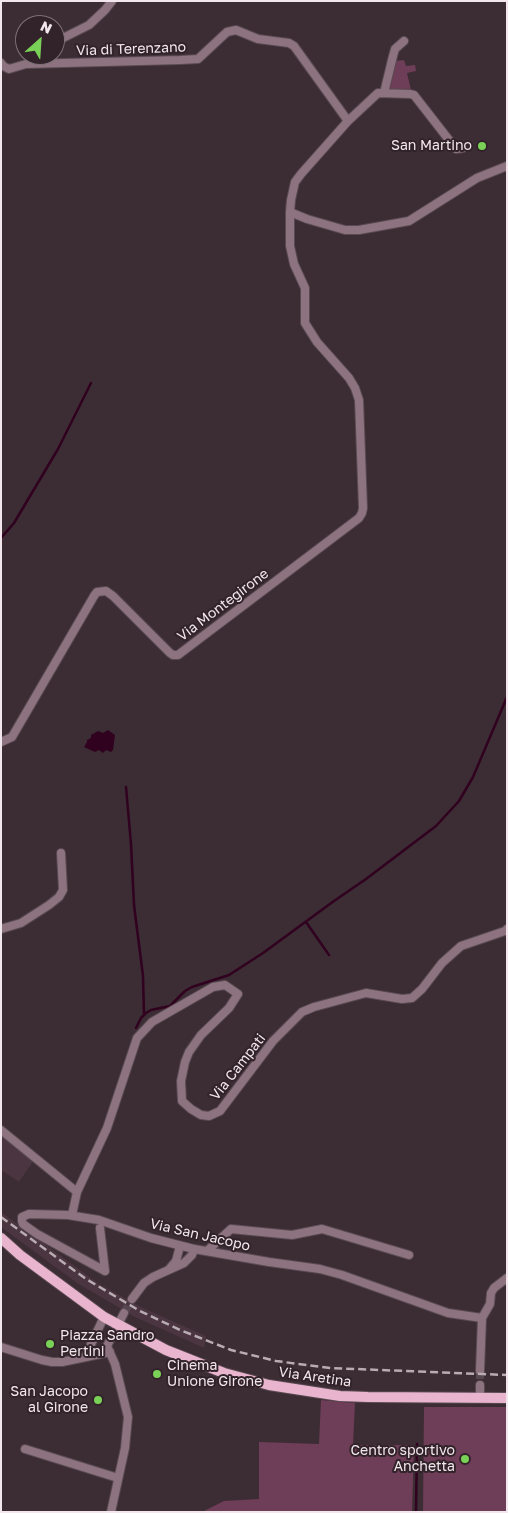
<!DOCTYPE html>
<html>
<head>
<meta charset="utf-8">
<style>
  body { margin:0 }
  #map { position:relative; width:508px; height:1513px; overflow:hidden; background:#3c2c34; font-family:"Golos Text",sans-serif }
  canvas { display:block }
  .frame { position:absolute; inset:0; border:2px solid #f2e7ec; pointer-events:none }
  .north { position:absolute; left:15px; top:15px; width:50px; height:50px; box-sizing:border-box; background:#32232a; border:1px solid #7f7178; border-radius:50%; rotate:26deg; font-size:14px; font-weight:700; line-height:20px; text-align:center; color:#f2e7ec }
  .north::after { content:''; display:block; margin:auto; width:18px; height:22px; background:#7ad157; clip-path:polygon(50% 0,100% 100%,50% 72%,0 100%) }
</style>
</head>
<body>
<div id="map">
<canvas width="508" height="1513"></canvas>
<div class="frame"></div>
<div class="north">N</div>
</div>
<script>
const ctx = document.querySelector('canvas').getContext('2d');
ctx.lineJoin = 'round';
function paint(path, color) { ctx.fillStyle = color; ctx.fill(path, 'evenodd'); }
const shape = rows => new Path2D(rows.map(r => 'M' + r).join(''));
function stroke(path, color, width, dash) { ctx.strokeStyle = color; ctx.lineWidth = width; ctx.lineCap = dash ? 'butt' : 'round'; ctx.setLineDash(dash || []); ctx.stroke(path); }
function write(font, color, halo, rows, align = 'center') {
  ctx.font = font + ' "Golos Text",sans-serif'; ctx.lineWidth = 4; ctx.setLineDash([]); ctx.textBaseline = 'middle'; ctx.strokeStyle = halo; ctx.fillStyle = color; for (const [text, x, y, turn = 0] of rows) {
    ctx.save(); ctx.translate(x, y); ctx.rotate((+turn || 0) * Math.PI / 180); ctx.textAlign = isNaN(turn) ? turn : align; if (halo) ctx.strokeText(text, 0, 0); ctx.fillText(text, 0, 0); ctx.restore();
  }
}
paint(shape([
  [1,1135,34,1160,19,1182,1,1170],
  [1,1212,99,1284,143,1308,206,1336,204,1348,135,1317,77,1283,1,1227]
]), '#4a3540');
paint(shape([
  [404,60,406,66,415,65,416,71,407,73,411,90,389,92,395,61],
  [321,1400,355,1403,353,1445,414,1445,412,1512,202,1512,224,1501,259,1499,259,1442,319,1444],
  [424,1407,507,1407,507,1512,423,1512]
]), '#6e3d57');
paint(shape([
  [108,730,115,735,113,750,111,752,106,750,103,753,99,750,95,752,84,747,87,742,87,740,91,738,91,735,98,731,103,733]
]), '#30021f');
stroke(shape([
  [1,538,14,523,58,449,91,383],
  [126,787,131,844,134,905,143,976,144,1015],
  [306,922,329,955],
  [136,1028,141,1018,146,1013,151,1010,170,1006,185,991,192,987,229,975,263,953,334,901,366,879,436,826,459,801,473,777,507,697],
  [416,1512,417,1444]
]), '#30021f', 2.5);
stroke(shape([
  [124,1313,132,1299],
  [480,1371,480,1385]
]), '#574850', 8, [8, 4]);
const minor = shape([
  [55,42,89,25,105,10,112,1],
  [1,63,3,66,9,69,26,64,180,60,198,59,227,32,236,30,258,39,289,43,294,46,348,121],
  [384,93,393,56,395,49,404,41],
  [290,212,307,219,345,230,359,230,409,221,477,178,507,166],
  [1,742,12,737,94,596,97,592,106,591,113,596,170,653,173,655,178,655,359,518,362,513,363,508,359,400,355,388,349,378,317,342,305,323,305,288,294,264,290,246,290,212,291,200,295,182,301,174,348,121,378,93,410,94,414,95,456,149,463,148],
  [1,929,21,923,49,905,59,897,63,890,61,853],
  [1,1130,77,1192],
  [72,1215,77,1192,107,1128,137,1038,152,1022,213,987,225,985,238,994,229,1008,201,1035,189,1052,185,1062,181,1081,182,1101,191,1109,201,1115,209,1116,220,1111,273,1041,302,1012,314,1007,366,993,402,999,412,998,422,989,442,963,461,946,505,931,507,929],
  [100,1228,105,1271],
  [207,1251,231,1229,292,1235,322,1229,409,1255],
  [170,1268,176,1261,180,1246],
  [105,1271,37,1234,23,1224,22,1221,22,1217,29,1214,68,1215,99,1220,151,1238,194,1249,269,1262,320,1269,342,1275,448,1313,482,1318],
  [132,1299,144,1283,153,1277,184,1263,192,1255,194,1249],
  [1,1347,42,1360,52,1362,62,1362,110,1352],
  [85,1357,104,1317],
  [480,1371,482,1318,490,1304,491,1293,494,1288,507,1278],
  [480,1385,480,1397],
  [25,1449,118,1478],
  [111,1512,125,1448,128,1417,115,1364,107,1346,124,1313]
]);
const major = shape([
  [1,1238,20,1255,104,1317,166,1350,224,1373,269,1385,340,1396,368,1397,507,1398]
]);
stroke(minor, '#594a51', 10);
stroke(major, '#594a51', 12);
stroke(minor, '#8d7380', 8);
stroke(major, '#e9b4ce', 10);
stroke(shape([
  [1,1217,86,1279,140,1311,180,1330,231,1350,276,1361,330,1368,507,1375]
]), '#b8abb1', 2.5, [8, 4]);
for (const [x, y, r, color] of [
  [482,146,5,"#7ad157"],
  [50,1344,5,"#7ad157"],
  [157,1374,5,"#7ad157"],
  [98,1400,5,"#7ad157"],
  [465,1459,5,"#7ad157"]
]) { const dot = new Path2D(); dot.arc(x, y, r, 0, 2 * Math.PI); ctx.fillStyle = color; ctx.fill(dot); stroke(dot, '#32232a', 2); }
write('14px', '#f2e7ec', '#32232a', [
  ["Via di Terenzano",131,49,-2],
  ["Via Montegirone",223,605,-37],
  ["Via Campati",238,1067,-52],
  ["Via San Jacopo",200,1235,13],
  ["Via Aretina",315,1377,8]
]);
write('14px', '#f2e7ec', '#32232a', [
  ["San Martino",472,146],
  ["Piazza Sandro",60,1336,"left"],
  ["Pertini",60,1352,"left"],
  ["Cinema",167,1366,"left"],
  ["Unione Girone",167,1382,"left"],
  ["San Jacopo",88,1392],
  ["al Girone",88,1408],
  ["Centro sportivo",455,1451],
  ["Anchetta",455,1467]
], 'right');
</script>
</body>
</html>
